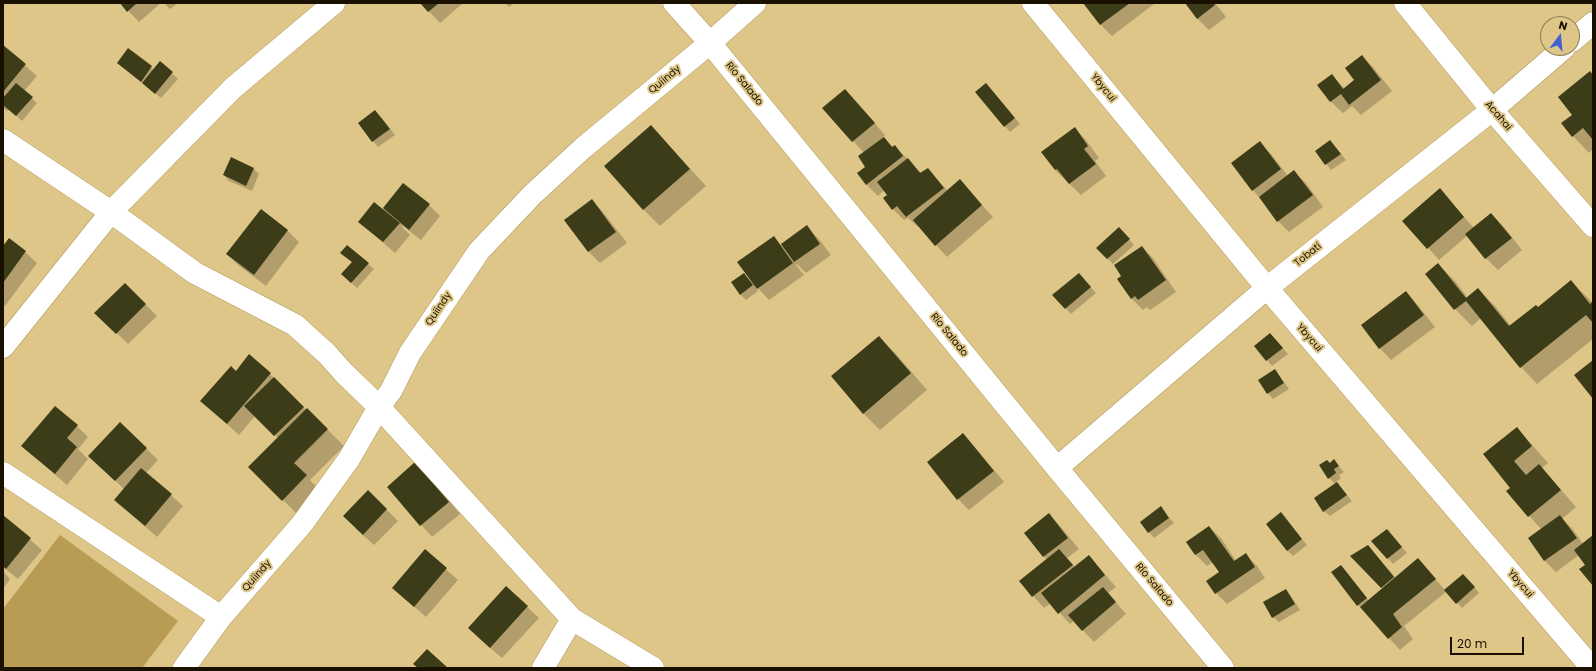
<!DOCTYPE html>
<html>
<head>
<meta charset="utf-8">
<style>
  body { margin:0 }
  #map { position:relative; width:1596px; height:671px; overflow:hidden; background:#dec688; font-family:Poppins,sans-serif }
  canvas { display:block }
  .frame { position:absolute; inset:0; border:4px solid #191000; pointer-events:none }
  .north { position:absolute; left:1540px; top:16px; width:40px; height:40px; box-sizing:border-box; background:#dec688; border:1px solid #8f7d52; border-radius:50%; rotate:16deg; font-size:11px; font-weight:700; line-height:16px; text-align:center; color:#191000 }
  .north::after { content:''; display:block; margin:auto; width:14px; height:18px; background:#4460d3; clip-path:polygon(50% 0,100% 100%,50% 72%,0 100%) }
  .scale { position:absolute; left:1450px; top:637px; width:74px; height:18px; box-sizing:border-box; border:2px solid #191000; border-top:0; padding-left:5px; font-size:12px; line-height:14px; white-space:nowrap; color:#191000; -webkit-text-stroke:3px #dec688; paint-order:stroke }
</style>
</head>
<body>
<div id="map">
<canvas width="1596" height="671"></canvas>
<div class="frame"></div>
<div class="north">N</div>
<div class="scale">20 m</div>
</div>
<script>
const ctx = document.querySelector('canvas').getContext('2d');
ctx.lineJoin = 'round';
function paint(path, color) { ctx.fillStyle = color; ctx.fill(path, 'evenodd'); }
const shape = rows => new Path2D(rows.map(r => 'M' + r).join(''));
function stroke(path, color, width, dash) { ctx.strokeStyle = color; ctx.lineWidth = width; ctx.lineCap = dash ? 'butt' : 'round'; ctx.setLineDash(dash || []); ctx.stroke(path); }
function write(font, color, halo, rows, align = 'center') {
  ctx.font = font + ' Poppins,sans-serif'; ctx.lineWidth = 4; ctx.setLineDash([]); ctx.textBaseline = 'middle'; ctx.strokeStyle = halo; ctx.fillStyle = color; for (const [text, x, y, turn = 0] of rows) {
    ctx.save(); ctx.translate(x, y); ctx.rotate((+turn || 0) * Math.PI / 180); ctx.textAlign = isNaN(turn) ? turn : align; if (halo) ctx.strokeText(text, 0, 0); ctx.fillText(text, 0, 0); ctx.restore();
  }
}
paint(shape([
  [60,535,178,621,142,668,3,668,3,609]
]), '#b89c54');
paint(shape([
  [121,3,161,3,139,22],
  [164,3,178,3,170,9],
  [421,3,463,3,440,23],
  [505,3,514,3,509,7],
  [1084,3,1154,3,1154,4,1112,36,1101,25],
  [1186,3,1215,3,1226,17,1209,30,1197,18],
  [3,46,37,76,24,91,37,103,22,121,9,109,7,111,3,108],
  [129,50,154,70,160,63,178,79,161,98,118,63],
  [1362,56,1373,67,1392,91,1361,115,1352,106,1343,113,1331,102,1319,85,1332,75,1345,89,1356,80],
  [1593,76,1593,149,1589,153,1573,136,1573,115],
  [986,84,1020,124,1010,132,1005,126],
  [845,90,885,135,883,137,893,147,895,146,922,174,928,169,948,191,960,181,993,217,947,257,919,226,918,227,908,218,904,220,893,209,888,195,884,190,878,196,866,184,867,167,864,153,824,108],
  [381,117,395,135,378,147,359,124],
  [651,126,706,186,660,226,643,209],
  [1075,129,1086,140,1099,158,1095,161,1106,176,1081,195,1055,170],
  [1330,141,1346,160,1331,170,1316,151],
  [1259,143,1271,154,1288,176,1294,172,1306,183,1323,207,1289,232,1278,221,1253,190],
  [231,159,254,169,259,174,252,191,229,181,224,175],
  [403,185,429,205,440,216,421,240,403,226,402,227,410,235,395,253,359,222,382,210],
  [1440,190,1474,228,1491,214,1503,226,1522,250,1498,270,1486,258,1468,235,1439,260,1404,221],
  [592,200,603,212,627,243,600,263,589,252,565,220],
  [261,210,288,231,299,242,266,286,238,265,227,254],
  [807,227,818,238,831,255,806,273,797,264,796,265,804,275,769,300,756,286,755,287,758,291,746,300,740,294,744,274,751,281,752,281,774,237,781,245],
  [1119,228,1134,245,1113,264,1097,248],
  [347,246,374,269,357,288,348,280,353,263,347,258],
  [1142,247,1153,258,1176,292,1150,310,1147,307,1143,310,1132,299,1118,279,1123,276],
  [3,248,25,252,37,263,5,306,3,305],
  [1438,264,1455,281,1468,298,1478,289,1495,306,1511,326,1538,308,1571,281,1593,303,1593,339,1537,384,1521,367,1481,318,1472,326,1455,309,1426,274],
  [1084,280,1096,293,1071,314,1054,295],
  [125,284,157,316,128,344,96,313],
  [1406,292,1417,304,1435,327,1391,360,1380,348],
  [879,337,896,354,927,390,880,430,863,413],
  [1276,340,1288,354,1272,366,1255,346],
  [250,356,270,374,306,410,307,409,344,446,310,480,322,493,299,516,250,467,278,438,255,416,239,435,201,401,236,373],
  [1275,370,1289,389,1273,399,1268,393],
  [120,423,158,460,146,473,183,506,157,537,115,500,124,489,101,467],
  [77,426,88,437,78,449,88,459,67,485,22,446],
  [1517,428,1548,463,1542,468,1576,507,1562,519,1572,528,1583,544,1593,537,1593,584,1586,565,1579,555,1556,572,1545,561,1529,539,1542,530,1507,491,1512,488,1484,455],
  [963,434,974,446,1004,482,969,510,958,499],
  [1334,461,1344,472,1339,475,1341,478,1336,482,1352,501,1330,516,1324,511,1335,484,1329,478,1330,464],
  [427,475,460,514,432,537,388,487],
  [1161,508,1174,523,1154,538,1149,532],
  [386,509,398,521,374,545,355,528],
  [1048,514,1060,526,1079,549,1067,558,1075,567,1089,556,1116,587,1108,593,1126,614,1094,642,1074,621,1070,624,1051,603,1044,608,1020,581,1047,560,1025,533],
  [1281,514,1307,545,1293,556,1287,550],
  [3,516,42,550,18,579,3,567],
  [1209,527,1221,538,1236,561,1246,555,1257,566,1265,578,1227,604,1216,593,1220,572,1213,562,1207,566,1196,555,1187,542],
  [1392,535,1407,553,1393,564,1373,541],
  [1368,546,1396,578,1418,560,1446,591,1469,581,1479,593,1462,608,1447,591,1404,626,1413,639,1400,650,1358,605,1341,566,1369,601,1383,589,1352,556],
  [425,551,458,580,426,617,393,588],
  [3,571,10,579,3,589],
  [506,587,539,618,502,658,480,639],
  [1285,590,1291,596,1300,610,1279,622,1273,617]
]), '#0003');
paint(shape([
  [120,3,137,3,127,12],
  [420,3,439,3,428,12],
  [1083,3,1130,3,1100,25],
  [1185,3,1213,3,1215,5,1197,19],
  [3,45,26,64,3,92],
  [128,48,152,66,141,82,117,63],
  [1362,55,1381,80,1349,105,1341,94,1330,102,1317,85,1332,74,1343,89,1354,80,1345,68],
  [160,61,173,72,155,94,142,83],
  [1590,71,1593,75,1593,140,1583,128,1572,137,1561,123,1572,115,1558,97],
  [16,83,33,97,16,116,3,105,3,98],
  [986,83,1015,118,1004,127,975,92],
  [845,89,875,123,852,142,822,108],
  [375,110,390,129,372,142,358,123],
  [651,125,690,169,643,210,604,166],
  [1075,127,1088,146,1084,149,1096,164,1069,184,1057,169,1055,170,1041,152],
  [884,137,892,147,895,145,903,156,866,185,857,173,865,167,858,156],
  [1330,140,1341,154,1325,165,1315,151],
  [1260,141,1281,169,1252,191,1231,163],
  [231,157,254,168,246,186,223,175],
  [908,158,920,173,928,168,944,188,906,217,897,206,892,210,883,198,887,195,877,182],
  [1294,170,1313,195,1277,222,1259,197],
  [960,179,982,205,935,246,913,220],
  [403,183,430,204,409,230,383,208],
  [1440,188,1464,217,1427,249,1402,221],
  [592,199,616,232,588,252,564,220],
  [374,202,400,223,383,242,358,222],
  [261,209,288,230,254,275,226,254],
  [1491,213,1512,238,1485,259,1465,234],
  [807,225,820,244,794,262,781,244],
  [1119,227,1130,239,1107,259,1096,248],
  [774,236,793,263,757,289,737,262],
  [9,238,26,251,3,283,3,246],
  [347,245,369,263,351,283,341,274,352,262,340,253],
  [1142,246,1166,280,1138,300,1135,296,1131,299,1117,279,1121,276,1114,265],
  [1438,263,1466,298,1478,288,1509,326,1536,305,1538,307,1571,280,1590,304,1593,301,1593,323,1586,315,1520,368,1466,301,1454,310,1425,274],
  [744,273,753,285,740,295,731,282],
  [1079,273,1091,287,1065,309,1052,295],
  [125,283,146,304,116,334,94,313],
  [1406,291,1424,315,1379,349,1361,325],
  [1270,333,1283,348,1266,361,1254,346],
  [879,336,911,373,863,414,831,376],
  [249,354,271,373,227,424,200,401,231,366,236,371],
  [1593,360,1593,399,1574,375],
  [1275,369,1284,383,1267,394,1258,380],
  [274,377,304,407,274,436,244,406],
  [55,406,78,425,67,438,77,447,55,474,21,446],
  [307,408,328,429,294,463,307,475,282,501,248,467],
  [120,422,147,448,115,481,88,456],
  [1517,427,1532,446,1514,461,1526,475,1539,464,1561,490,1528,517,1506,491,1510,488,1483,454],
  [963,433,994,471,957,500,927,462],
  [1334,459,1339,466,1334,469,1336,473,1328,479,1319,465,1327,460,1330,463],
  [415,462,449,502,420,526,387,487],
  [141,468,172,494,145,526,114,500],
  [1337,482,1347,495,1323,512,1314,498],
  [368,490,387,509,363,535,343,516],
  [1161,506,1169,518,1148,533,1140,522],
  [1281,512,1302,539,1287,551,1266,524],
  [1049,513,1068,538,1043,557,1024,533],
  [3,515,31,538,6,569,3,566],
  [1560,515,1577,538,1544,561,1528,538],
  [1209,526,1234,561,1246,553,1255,567,1215,594,1206,581,1219,572,1203,550,1195,555,1186,542],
  [1387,529,1402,547,1387,559,1371,541],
  [1593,535,1593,586,1579,569,1585,565,1574,550],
  [1368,545,1394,577,1381,588,1350,556],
  [425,549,447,568,414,607,392,588],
  [1059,549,1073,565,1032,597,1019,581],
  [1089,555,1105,575,1058,614,1041,593],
  [1418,558,1436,579,1393,614,1402,627,1388,639,1360,607],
  [1341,565,1367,598,1357,606,1331,572],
  [1463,574,1475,587,1456,604,1444,590],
  [506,586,528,606,490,648,468,628],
  [1103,587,1116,602,1082,631,1068,615],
  [1286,589,1295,604,1272,618,1263,602],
  [427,649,448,668,418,668,413,664]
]), '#3c3c18');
const minor = shape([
  [1033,3,1267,288,1592,668],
  [1405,3,1492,110,1593,226],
  [1572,41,1593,23],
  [3,140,111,212,195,273,295,325,327,354,344,373,379,407,572,619,653,668],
  [3,347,111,212,233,88,334,3],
  [1057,468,1267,288,1492,110,1564,48],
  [3,473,221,617],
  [184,668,221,617,302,524,349,459,379,407,391,391,410,353,479,251,532,195,583,148,710,43,755,3],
  [543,668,572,619]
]);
const tertiary = shape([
  [674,3,710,43,1057,468,1223,668]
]);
stroke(minor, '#b0995c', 23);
stroke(tertiary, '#b0995c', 23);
stroke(minor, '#fff', 22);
stroke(tertiary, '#fff', 22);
write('10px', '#191000', '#dec688', [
  ["Quiindy",665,80,-40],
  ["Río Salado",744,84,51],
  ["Ybycui",1103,88,51],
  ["Acahai",1498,116,50],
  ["Tobatí",1308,255,-38],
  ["Quiindy",439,309,-56],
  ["Río Salado",949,335,51],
  ["Ybycui",1309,338,49],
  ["Quiindy",257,576,-49],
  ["Ybycui",1520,584,49],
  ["Río Salado",1154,585,50]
]);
</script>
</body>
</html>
